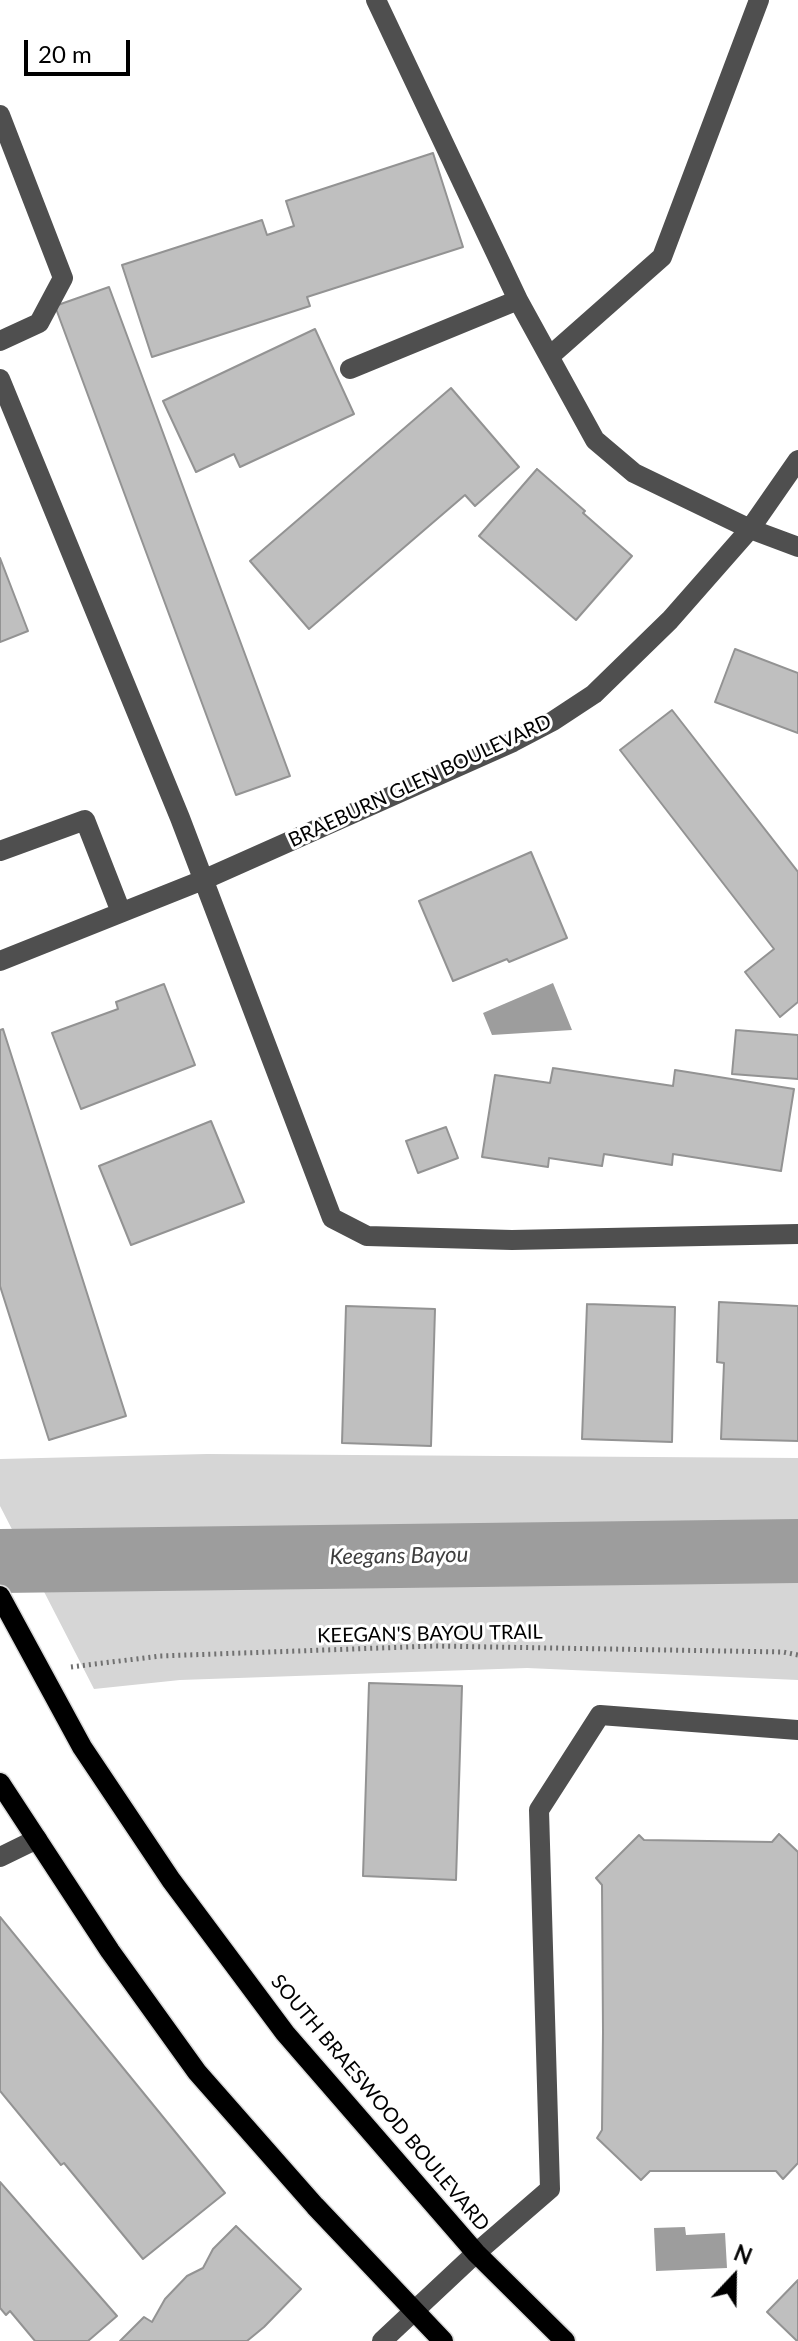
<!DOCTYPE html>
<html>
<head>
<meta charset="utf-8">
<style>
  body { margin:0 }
  #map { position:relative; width:798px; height:2341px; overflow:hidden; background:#fff; font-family:Lato,sans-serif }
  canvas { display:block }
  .north { position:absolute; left:694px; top:2237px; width:80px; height:80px; -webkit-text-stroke:6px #fff; paint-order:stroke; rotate:22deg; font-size:22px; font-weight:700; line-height:32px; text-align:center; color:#000 }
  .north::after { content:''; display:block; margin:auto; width:28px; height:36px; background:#000; clip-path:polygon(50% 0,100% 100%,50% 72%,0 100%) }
  .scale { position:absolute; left:24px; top:40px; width:106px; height:36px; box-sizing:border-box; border:4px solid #000; border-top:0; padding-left:10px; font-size:24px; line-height:28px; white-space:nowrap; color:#000; -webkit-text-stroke:6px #fff; paint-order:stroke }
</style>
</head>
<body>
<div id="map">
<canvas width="798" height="2341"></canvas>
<div class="north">N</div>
<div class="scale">20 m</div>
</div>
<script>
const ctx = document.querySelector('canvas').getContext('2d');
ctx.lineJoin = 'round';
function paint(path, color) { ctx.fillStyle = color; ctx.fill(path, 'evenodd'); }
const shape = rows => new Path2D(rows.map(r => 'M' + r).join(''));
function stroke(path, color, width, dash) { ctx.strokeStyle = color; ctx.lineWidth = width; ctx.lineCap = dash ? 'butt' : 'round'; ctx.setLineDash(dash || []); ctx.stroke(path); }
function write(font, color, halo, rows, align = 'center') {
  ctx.font = font + ' Lato,sans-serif'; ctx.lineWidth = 6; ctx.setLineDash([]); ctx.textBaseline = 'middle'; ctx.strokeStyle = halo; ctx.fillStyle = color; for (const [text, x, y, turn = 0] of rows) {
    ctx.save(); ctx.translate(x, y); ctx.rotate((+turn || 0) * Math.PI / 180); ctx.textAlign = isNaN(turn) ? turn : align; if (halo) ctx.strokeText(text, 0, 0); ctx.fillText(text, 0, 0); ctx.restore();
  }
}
paint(shape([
  [207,1454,798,1458,798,1680,527,1668,180,1680,94,1689,0,1506,0,1459]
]), '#d6d6d6');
paint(shape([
  [553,983,572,1030,492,1035,483,1013],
  [685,2227,686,2235,725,2233,727,2268,656,2271,654,2228]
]), '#9d9d9d');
stroke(shape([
  [0,1561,798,1551]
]), '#9d9d9d', 64);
const building = shape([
  [433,153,463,247,307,297,310,306,152,357,122,265,262,220,267,235,294,226,286,201,433,153],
  [109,287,290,776,236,795,55,306,109,287],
  [315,329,354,414,240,467,234,454,196,472,163,401,315,329],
  [451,388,519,467,475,506,465,495,309,629,250,561,451,388],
  [537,469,585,511,583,513,632,556,576,620,479,536,537,469],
  [0,558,28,631,0,642,0,558],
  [735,649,798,673,798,733,715,702,735,649],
  [672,710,798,872,798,1002,780,1017,745,972,774,949,620,750,672,710],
  [531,852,567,938,509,962,507,959,453,981,419,901,531,852],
  [164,984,195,1065,81,1109,52,1033,118,1009,116,1002,164,984],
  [3,1029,126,1416,49,1440,0,1286,0,1030,3,1029],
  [736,1030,798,1035,798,1079,732,1074,736,1030],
  [553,1068,673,1086,675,1070,794,1089,781,1171,673,1154,672,1165,604,1154,602,1166,549,1158,548,1167,482,1157,495,1075,550,1083,553,1068],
  [211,1121,244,1202,131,1245,99,1166,211,1121],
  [446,1127,458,1158,418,1173,406,1141,446,1127],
  [719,1302,798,1306,798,1441,721,1439,724,1363,717,1362,719,1302],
  [587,1304,675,1307,672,1442,582,1439,587,1304],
  [346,1306,435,1309,431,1446,342,1443,346,1306],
  [369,1683,462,1686,456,1880,363,1876,369,1683],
  [779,1834,798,1852,798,2163,783,2179,776,2171,650,2171,641,2180,597,2138,602,2130,603,2032,602,1885,596,1878,639,1835,644,1840,772,1842,779,1834],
  [0,1917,225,2193,143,2259,64,2163,61,2165,0,2091,0,1917],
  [0,2182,117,2316,88,2341,35,2341,10,2311,6,2315,0,2308,0,2182],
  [236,2226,301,2289,264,2327,247,2341,120,2341,144,2317,152,2322,165,2299,187,2276,203,2268,213,2249,236,2226],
  [798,2280,798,2341,797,2341,767,2312,798,2280]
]);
paint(building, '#bfbfbf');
stroke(building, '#939393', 2);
const major = shape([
  [0,1596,82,1747,171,1880,285,2033,476,2253,565,2341],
  [0,1783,110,1951,197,2072,315,2206,443,2341]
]);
stroke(major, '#dbdbdb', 23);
stroke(shape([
  [71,1667,160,1656,435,1646,783,1652,798,1655]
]), '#717171', 5, [2, 4]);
stroke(shape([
  [376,0,518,300,595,440,634,473,750,529,798,547],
  [0,115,63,278,39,323,0,341],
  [550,356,662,257,759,0],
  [350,369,518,300],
  [0,379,180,818,332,1218,367,1236,512,1240,798,1234],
  [0,851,85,820,121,912],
  [0,961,203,880,513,742,553,721,594,694,670,620,750,529,798,460],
  [0,1857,37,1839],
  [382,2341,476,2253,550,2189,539,1810,600,1715,798,1730]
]), '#4f4f4f', 20);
stroke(major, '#000', 20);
write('20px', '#000', '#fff', [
  ["BRAEBURN GLEN BOULEVARD",420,781,-25],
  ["KEEGAN'S BAYOU TRAIL",430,1634,-1],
  ["SOUTH BRAESWOOD BOULEVARD",380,2103,50]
]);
write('italic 22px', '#3e3e3e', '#fff', [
  ["Keegans Bayou",399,1556,-1]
]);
</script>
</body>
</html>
